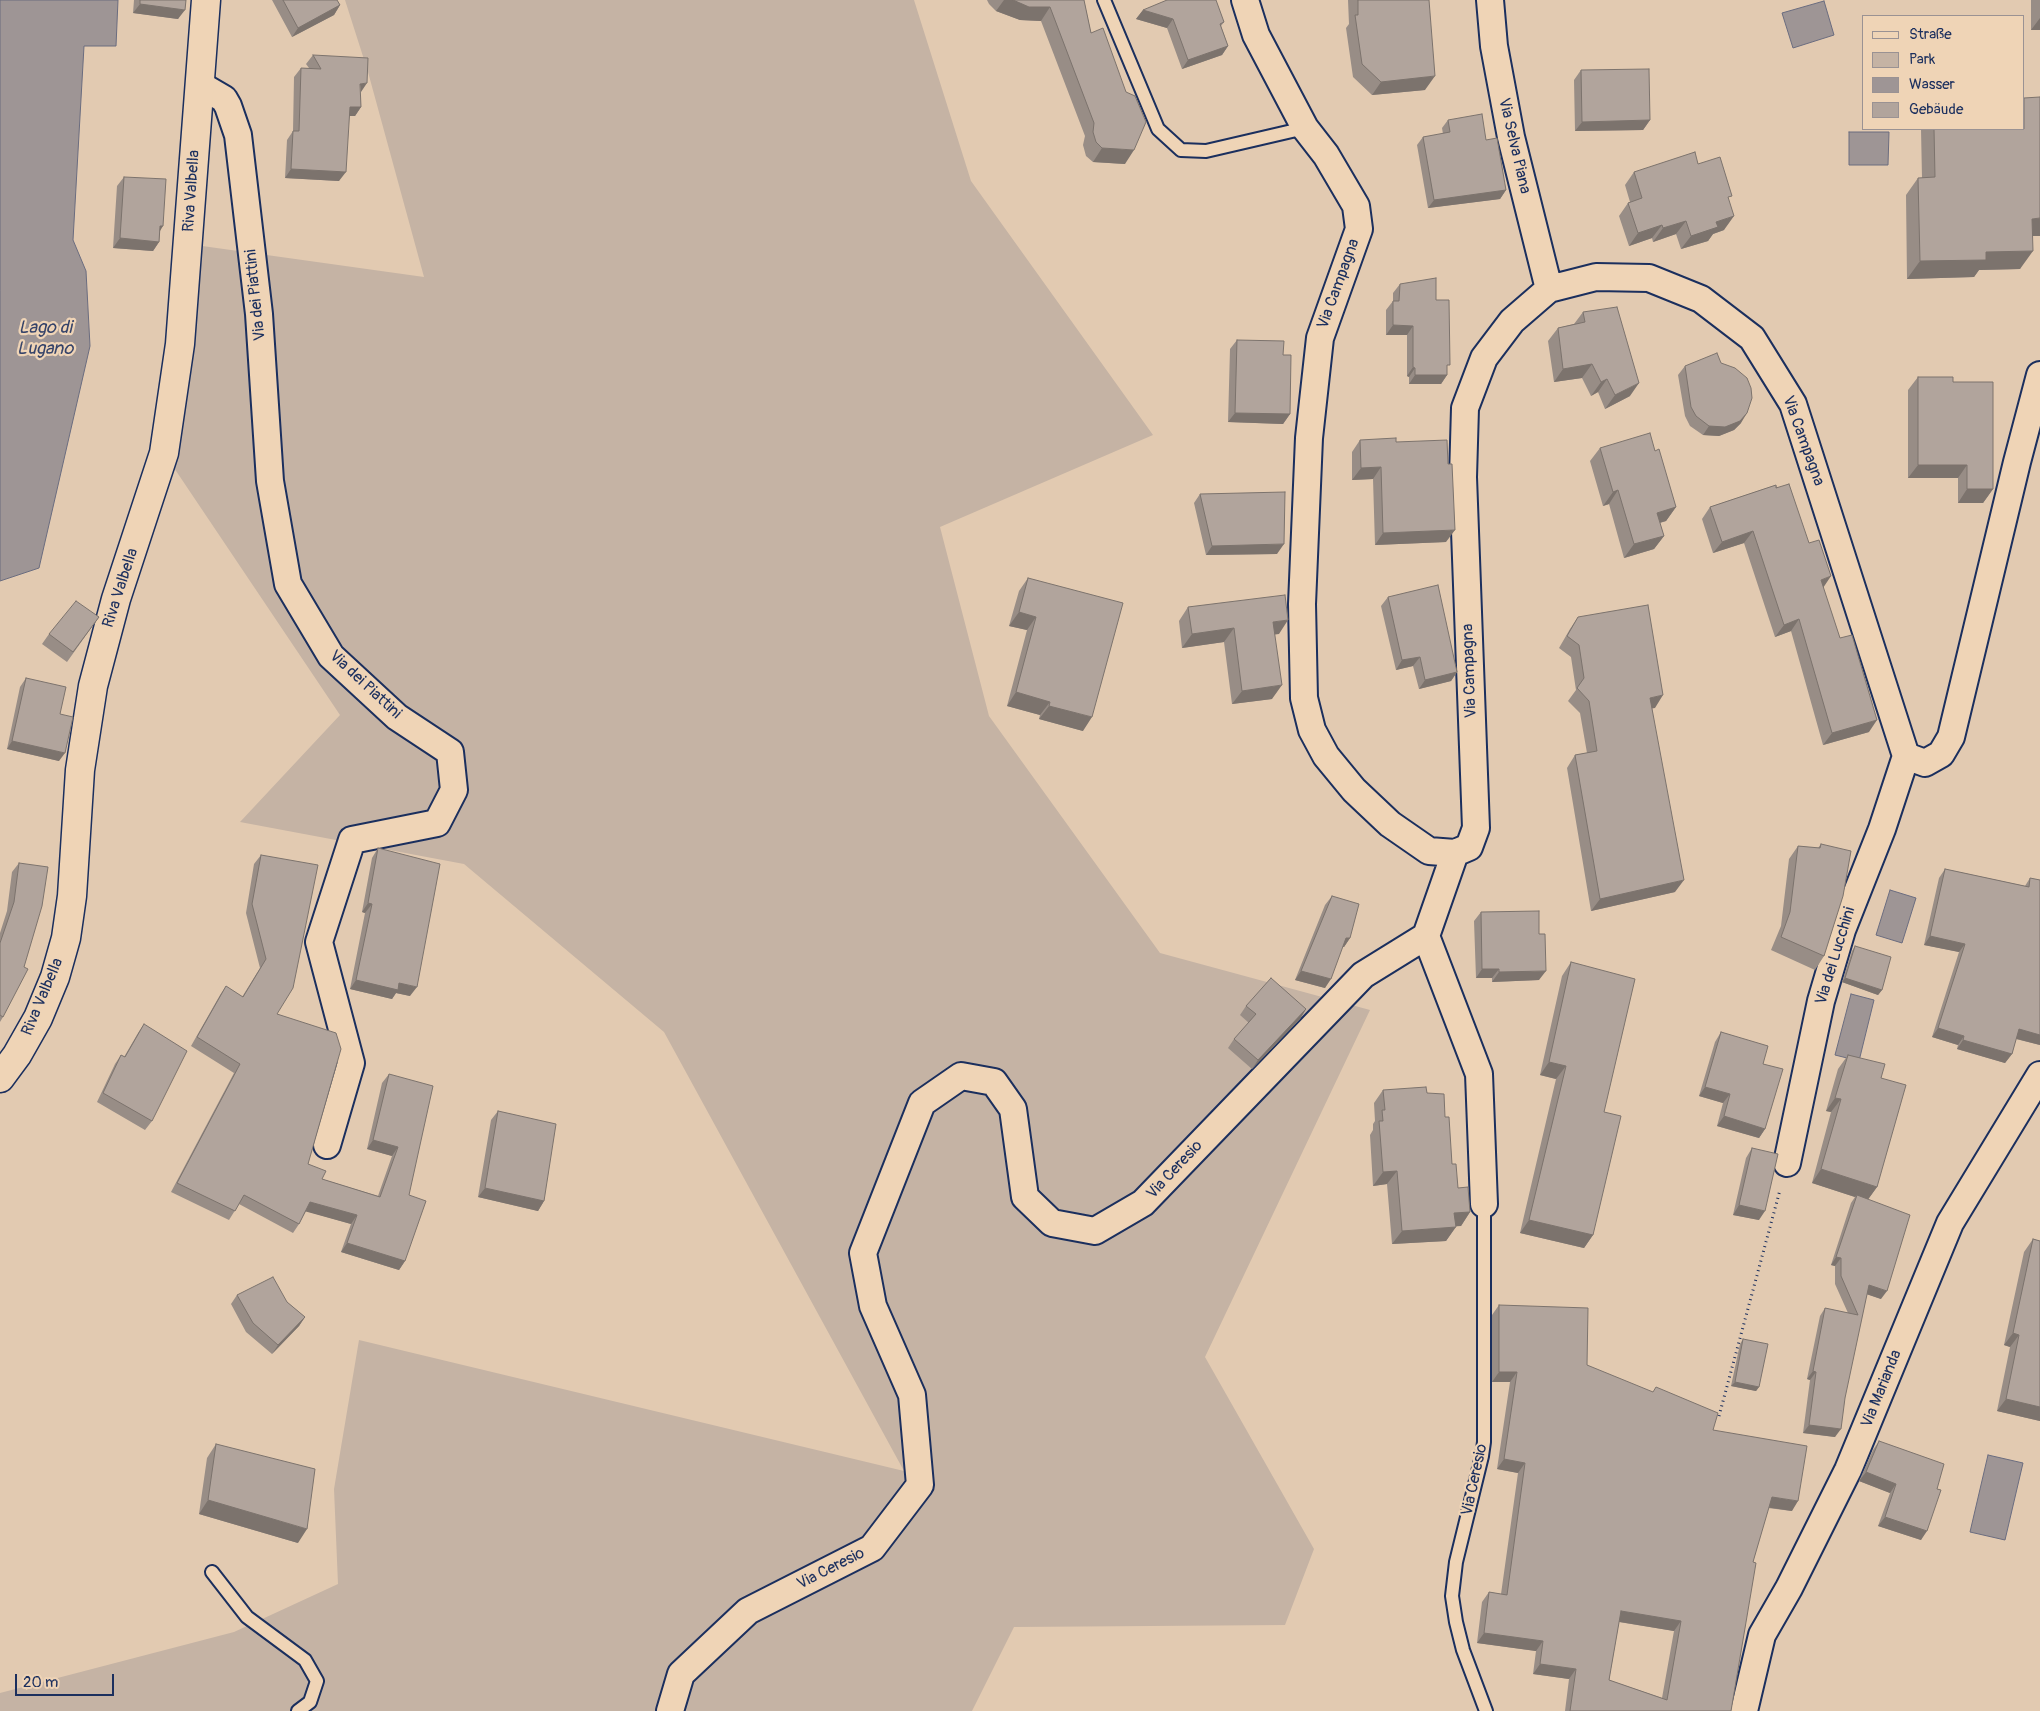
<!DOCTYPE html>
<html>
<head>
<meta charset="utf-8">
<style>
  body { margin:0 }
  #map { position:relative; width:2040px; height:1711px; overflow:hidden; background:#e2cab1; font-family:Pangolin,sans-serif }
  canvas { display:block }
  .legend { position:absolute; left:1862px; top:15px; width:162px; height:115px; box-sizing:border-box; background:#efd4b6; border:1px solid #9a9293; margin:0; padding:6px 9px; list-style:none; font-size:15px; color:#1b2f5e }
  .legend li { display:flex; align-items:center; gap:10px; height:25px }
  .legend b { width:25px; border:1px solid #9a9293 }
  .scale { position:absolute; left:15px; top:1674px; width:99px; height:22px; box-sizing:border-box; border:2px solid #1b2f5e; border-top:0; padding-left:6px; font-size:15px; line-height:18px; white-space:nowrap; color:#1b2f5e; -webkit-text-stroke:4px #efd4b6; paint-order:stroke }
</style>
</head>
<body>
<div id="map">
<canvas width="2040" height="1711"></canvas>
<ul class="legend">
<li><b style="height:6px;background:#efd4b6"></b>Straße</li>
<li><b style="height:14px;background:#c5b3a4"></b>Park</li>
<li><b style="height:14px;background:#9e9595"></b>Wasser</li>
<li><b style="height:14px;background:#b1a49c"></b>Gebäude</li>
</ul>
<div class="scale">20 m</div>
</div>
<script>
const ctx = document.querySelector('canvas').getContext('2d');
ctx.lineJoin = 'round';
function paint(path, color) { ctx.fillStyle = color; ctx.fill(path, 'evenodd'); }
const shape = rows => new Path2D(rows.map(r => 'M' + r).join(''));
function stroke(path, color, width, dash) { ctx.strokeStyle = color; ctx.lineWidth = width; ctx.lineCap = dash ? 'butt' : 'round'; ctx.setLineDash(dash || []); ctx.stroke(path); }
function write(font, color, halo, rows, align = 'center') {
  ctx.font = font + ' Pangolin,sans-serif'; ctx.lineWidth = 4.5; ctx.setLineDash([]); ctx.textBaseline = 'middle'; ctx.strokeStyle = halo; ctx.fillStyle = color; for (const [text, x, y, turn = 0] of rows) {
    ctx.save(); ctx.translate(x, y); ctx.rotate((+turn || 0) * Math.PI / 180); ctx.textAlign = isNaN(turn) ? turn : align; if (halo) ctx.strokeText(text, 0, 0); ctx.fillText(text, 0, 0); ctx.restore();
  }
}
paint(shape([
  [345,0,914,0,971,181,1153,435,940,527,989,716,1160,953,1370,1010,1205,1357,1314,1549,1285,1625,1014,1627,972,1711,0,1711,0,1693,234,1632,338,1584,334,1489,359,1340,904,1471,664,1032,464,864,240,822,340,715,164,453,188,244,424,277,368,72]
]), '#c5b3a4');
const water = shape([
  [0,0,118,0,116,46,84,46,73,240,86,271,90,346,39,568,0,581,0,0],
  [1824,1,1834,35,1793,48,1782,13,1824,1],
  [1849,132,1889,132,1888,165,1849,165,1849,132],
  [1890,890,1916,898,1902,943,1876,935,1890,890],
  [1851,994,1874,1000,1859,1061,1835,1055,1851,994],
  [1988,1455,2023,1463,2005,1540,1970,1532,1988,1455]
]);
paint(water, '#9e9595');
stroke(water, '#6a6c7f', 1);
const service = shape([
  [1104,0,1158,129,1181,150,1206,151,1305,128],
  [1484,1204,1484,1442,1482,1456,1456,1562,1452,1596,1456,1622,1463,1650,1486,1711],
  [212,1572,247,1617,305,1660,317,1681,310,1702,298,1711]
]);
const minor = shape([
  [1245,0,1256,35,1305,128,1326,155,1356,206,1359,229,1320,338,1309,438,1302,604,1304,698,1312,730,1326,756,1354,790,1390,824,1429,851,1455,853],
  [1490,0,1494,46,1511,137,1549,289],
  [200,85,224,99,228,106,238,135,259,314,270,481,288,584,331,656,397,717,450,752,454,790,437,823,352,840,319,942,351,1063,327,1145],
  [1426,936,1455,853,1469,847,1476,828,1463,477,1465,408,1484,358,1512,321,1549,289,1596,277,1649,278,1701,299,1752,338,1793,404,1906,756,1925,763,1941,754,1951,737,2017,462,2040,375],
  [1787,1163,1821,1001,1842,930,1882,829,1906,756],
  [670,1711,681,1674,748,1611,872,1548,920,1485,912,1395,873,1306,863,1253,922,1103,961,1076,994,1082,1013,1109,1025,1197,1052,1223,1095,1231,1143,1203,1363,975,1426,936,1479,1074,1484,1204],
  [1744,1711,1762,1635,1789,1588,1848,1470,1950,1223,2040,1075]
]);
const secondary = shape([
  [0,1078,17,1055,38,1018,55,977,66,938,72,896,80,770,93,686,116,599,164,453,180,344,206,0]
]);
stroke(service, '#1b2f5e', 16);
stroke(minor, '#1b2f5e', 30);
stroke(secondary, '#1b2f5e', 31);
stroke(shape([
  [1719,1416,1780,1190]
]), '#1b2f5e', 3, [1, 4]);
stroke(service, '#efd4b6', 12);
stroke(minor, '#efd4b6', 26);
stroke(secondary, '#efd4b6', 28);
paint(shape([
  [134,0,186,0,178,19,133,13],
  [272,0,337,0,340,5,334,15,292,37],
  [987,0,1084,0,1091,33,1125,164,1093,162,1086,156,1083,145,1085,136,1041,21,1020,20,996,11,989,4],
  [1348,0,1429,0,1425,90,1372,95,1353,77,1346,28,1349,24],
  [2031,0,2040,0,2040,30,2031,30],
  [1143,10,1224,22,1221,26,1228,46,1222,55,1182,69,1167,28,1136,19],
  [313,55,360,92,361,107,355,116,349,116,339,181,285,178,287,140,293,131,294,77,301,68,309,68,306,64],
  [1581,70,1650,120,1643,130,1575,131,1574,80],
  [1448,120,1486,140,1506,190,1500,199,1428,208,1417,145,1423,137,1443,134,1442,128],
  [1921,129,2024,129,2033,236,2020,269,1979,270,1974,277,1907,279,1906,195,1918,178,1922,178],
  [1698,164,1729,201,1724,230,1713,234,1708,241,1681,249,1676,234,1653,242,1652,238,1629,246,1619,216,1628,203,1630,202,1625,185,1634,172],
  [124,177,160,232,159,242,153,251,113,248,117,186],
  [1400,284,1436,300,1447,369,1447,375,1441,384,1409,384,1409,377,1407,376,1407,335,1386,335,1386,310,1393,301,1393,293],
  [1583,312,1630,396,1605,409,1598,392,1591,396,1582,378,1554,382,1548,341,1558,328,1574,324],
  [1237,340,1283,355,1290,414,1283,424,1228,422,1230,349],
  [1685,366,1741,423,1734,430,1719,436,1703,435,1690,426,1685,416,1678,375],
  [1918,377,1993,489,1983,503,1958,503,1958,478,1908,478,1908,390],
  [1360,440,1396,442,1446,542,1375,545,1373,479,1352,480,1352,452],
  [1600,448,1655,451,1676,507,1666,521,1660,523,1664,536,1654,549,1624,558,1609,504,1603,506,1590,461],
  [1776,485,1823,587,1869,732,1823,745,1791,631,1775,637,1744,543,1713,553,1702,519,1710,507],
  [1200,494,1277,554,1206,555,1194,503],
  [1028,578,1083,731,1039,719,1040,715,1007,706,1027,630,1009,626,1019,591],
  [1388,597,1457,672,1451,681,1419,689,1413,666,1396,670,1381,606],
  [1188,607,1279,634,1275,634,1272,699,1232,704,1224,642,1182,648,1179,621],
  [99,617,67,662,42,644,49,634],
  [1578,617,1655,708,1652,708,1675,892,1591,911,1567,768,1575,755,1587,753,1580,713,1568,701,1576,690,1571,657,1559,648,1570,629],
  [26,678,60,714,59,761,7,749,20,687],
  [1821,844,1824,956,1815,970,1771,950,1781,926,1789,859,1798,846,1818,848],
  [378,848,410,996,396,993,392,999,350,989,365,913,362,912,372,858],
  [261,855,277,1014,308,1164,322,1179,378,1196,392,1156,367,1149,382,1083,389,1074,409,1195,405,1261,399,1270,341,1252,351,1224,306,1211,299,1224,293,1233,239,1204,229,1220,171,1192,234,1073,191,1046,220,995,226,986,242,997,260,968,246,913,254,864],
  [19,863,3,1017,0,1022,0,933,7,911,12,872],
  [1945,869,2025,886,2030,878,2040,880,2040,1045,2016,1039,2012,1054,2005,1063,1957,1049,1958,1045,1932,1037,1959,952,1924,945,1939,878],
  [1332,896,1350,938,1344,947,1342,947,1325,988,1295,980,1325,905],
  [1481,912,1539,980,1492,982,1492,978,1476,978,1474,921],
  [1855,946,1882,990,1878,995,1842,982,1852,951],
  [1571,962,1593,1235,1584,1248,1520,1233,1556,1079,1540,1075,1562,976],
  [1246,1006,1306,1009,1300,1019,1252,1069,1228,1048,1234,1039,1249,1023,1240,1015],
  [144,1024,152,1121,145,1130,97,1102,115,1064,121,1055,124,1057,138,1033],
  [1721,1032,1763,1064,1765,1129,1759,1138,1717,1126,1723,1103,1699,1096,1715,1042],
  [1848,1055,1881,1078,1877,1187,1868,1199,1881,1299,1867,1294,1835,1437,1803,1433,1810,1380,1807,1379,1820,1316,1825,1308,1848,1313,1835,1284,1835,1266,1831,1265,1851,1203,1855,1197,1812,1183,1831,1112,1826,1111,1838,1069],
  [1383,1090,1427,1093,1445,1117,1452,1164,1458,1188,1470,1212,1461,1226,1456,1226,1446,1241,1392,1244,1387,1184,1373,1186,1370,1135,1373,1130,1373,1124,1375,1121,1374,1103],
  [498,1111,544,1201,538,1211,478,1197,491,1120],
  [1752,1148,1759,1220,1733,1215,1746,1158],
  [2033,1239,2040,1241,2040,1421,1997,1411,2010,1347,2004,1345,2024,1252],
  [237,1295,287,1302,305,1317,299,1326,272,1354,246,1332,231,1304],
  [1499,1305,1587,1365,1713,1430,1792,1511,1768,1508,1753,1562,1731,1711,1565,1711,1569,1679,1533,1674,1536,1651,1477,1643,1482,1602,1489,1592,1501,1594,1518,1473,1497,1469,1510,1382,1492,1382,1492,1315],
  [1619,1622,1674,1631,1662,1698,1609,1680],
  [1743,1339,1759,1387,1756,1391,1731,1386,1740,1344],
  [1879,1441,1937,1489,1921,1540,1878,1526,1890,1493,1859,1481,1873,1450],
  [216,1444,298,1543,199,1514,207,1458]
]), '#988d86');
paint(shape([
  [1004,0,1013,0,1050,7,1041,21,1020,20,996,11],
  [140,4,185,10,178,19,133,13],
  [340,5,334,15,292,37,298,28],
  [1143,10,1173,19,1167,28,1136,19],
  [2040,18,2040,30,2031,30],
  [1228,46,1222,55,1182,69,1188,60],
  [1435,76,1425,90,1372,95,1381,82],
  [367,83,361,92,360,84],
  [350,107,361,107,355,116,343,116],
  [1650,120,1643,130,1575,131,1582,122],
  [1102,148,1134,150,1125,164,1093,162],
  [291,169,346,172,339,181,285,178],
  [1506,190,1500,199,1428,208,1434,200],
  [1734,216,1724,230,1713,234,1708,241,1681,249,1691,236,1716,222],
  [2040,218,2040,236,2020,236,2032,219],
  [1686,221,1676,234,1653,242,1663,228],
  [1662,225,1652,238,1629,246,1638,233],
  [160,226,163,226,157,236],
  [120,238,159,242,153,251,113,248],
  [2033,251,2020,269,1979,270,1974,277,1907,279,1920,261,1986,252],
  [1393,325,1413,326,1407,335,1386,335],
  [1592,364,1582,378,1554,382,1563,369],
  [1413,367,1415,368,1409,377,1407,376],
  [1415,375,1447,375,1441,384,1409,384],
  [1607,379,1598,392,1591,396,1601,382],
  [1639,383,1630,396,1605,409,1615,395],
  [1235,413,1290,414,1283,424,1228,422],
  [1747,413,1741,423,1734,430,1719,436,1703,435,1709,426],
  [1918,465,1967,465,1958,478,1908,478],
  [1381,467,1373,479,1352,480,1361,468],
  [1967,489,1993,489,1983,503,1958,503],
  [1618,490,1609,504,1603,506,1613,492],
  [1676,507,1666,521,1647,526,1657,513],
  [1455,530,1446,542,1375,545,1383,533],
  [1753,531,1744,543,1713,553,1722,542],
  [1664,536,1654,549,1624,558,1634,544],
  [1284,544,1277,554,1206,555,1212,546],
  [1831,576,1823,588,1821,580],
  [1019,612,1036,617,1027,630,1009,626],
  [1799,619,1791,631,1775,637,1784,625],
  [1288,620,1279,634,1264,636,1273,622],
  [1234,628,1224,642,1182,648,1192,634],
  [1420,657,1413,666,1396,670,1402,660],
  [1457,672,1451,681,1419,689,1425,680],
  [1282,685,1272,699,1232,704,1242,691],
  [1016,692,1050,702,1040,715,1007,706],
  [1663,695,1655,708,1642,710,1650,698],
  [1049,706,1092,717,1083,731,1039,719],
  [1877,720,1869,732,1823,745,1832,733],
  [12,741,65,753,59,761,7,749],
  [1684,880,1675,892,1591,911,1600,899],
  [368,903,372,904,365,913,362,912],
  [1930,936,1965,944,1959,952,1924,945],
  [1346,938,1350,938,1344,947,1339,947],
  [1482,969,1499,969,1492,978,1476,978],
  [1301,971,1331,979,1325,988,1295,980],
  [1546,971,1539,980,1492,982,1499,972],
  [1845,978,1882,990,1878,995,1842,982],
  [356,980,399,983,417,987,410,996,396,993,392,999,350,989],
  [1306,1009,1300,1019,1252,1069,1258,1060],
  [1938,1028,1964,1036,1958,1045,1932,1037],
  [2019,1029,2040,1035,2040,1045,2013,1038],
  [1963,1040,2012,1054,2005,1063,1957,1049],
  [1549,1062,1566,1066,1556,1079,1540,1075],
  [1705,1087,1730,1094,1723,1103,1699,1096],
  [1835,1098,1841,1099,1831,1112,1826,1111],
  [1724,1116,1765,1129,1759,1138,1717,1126],
  [373,1140,398,1147,392,1156,367,1149],
  [1821,1169,1877,1187,1867,1201,1857,1195,1855,1197,1812,1183],
  [1397,1171,1387,1184,1373,1186,1383,1172],
  [485,1188,544,1201,538,1211,478,1197],
  [310,1202,357,1215,351,1224,304,1211],
  [1739,1205,1765,1211,1759,1220,1733,1215],
  [1470,1212,1461,1226,1445,1227,1454,1213],
  [1529,1220,1593,1235,1584,1248,1520,1233],
  [1456,1227,1446,1241,1392,1244,1402,1231],
  [347,1243,405,1261,399,1270,341,1252],
  [1836,1257,1841,1258,1835,1266,1831,1265],
  [1869,1285,1887,1291,1881,1299,1863,1293],
  [305,1317,299,1326,272,1354,278,1345],
  [2013,1333,2019,1335,2010,1347,2004,1345],
  [1813,1371,1816,1372,1810,1380,1807,1379],
  [1499,1372,1517,1372,1510,1382,1492,1382],
  [1735,1382,1759,1387,1756,1391,1731,1386],
  [2006,1399,2040,1407,2040,1421,1997,1411],
  [1809,1425,1841,1429,1835,1437,1803,1433],
  [1504,1459,1525,1463,1518,1473,1497,1469],
  [1866,1472,1896,1484,1890,1493,1859,1481],
  [1772,1497,1798,1501,1792,1511,1765,1507],
  [208,1500,307,1529,298,1543,199,1514],
  [1885,1517,1927,1531,1921,1540,1878,1526],
  [1621,1611,1681,1621,1674,1631,1614,1621],
  [1484,1633,1543,1641,1536,1651,1477,1643],
  [1540,1664,1576,1669,1569,1679,1533,1674]
]), '#7c736d');
const building = shape([
  [140,0,186,0,185,10,140,4,140,0],
  [283,0,337,0,340,5,298,28,283,0],
  [1013,0,1084,0,1091,33,1103,28,1126,92,1135,96,1146,122,1134,150,1102,148,1096,142,1093,132,1094,123,1050,7,1029,7,1013,0],
  [1167,0,1216,0,1224,22,1220,24,1228,46,1188,60,1173,19,1143,10,1167,0],
  [1358,0,1429,0,1435,76,1381,82,1362,64,1355,15,1358,15,1358,0],
  [313,55,368,58,367,83,360,84,361,107,350,107,346,172,291,169,293,131,299,131,301,68,321,69,313,55],
  [1649,69,1650,120,1582,122,1581,70,1649,69],
  [2040,97,2040,218,2032,219,2033,251,1986,252,1986,260,1920,261,1918,178,1935,177,1934,129,2024,129,2024,98,2040,97],
  [1482,114,1486,140,1497,138,1506,190,1434,200,1423,137,1450,132,1448,120,1482,114],
  [1695,152,1698,164,1720,157,1732,196,1728,197,1734,216,1716,222,1718,227,1691,236,1686,221,1663,228,1662,225,1638,233,1628,203,1642,198,1634,172,1695,152],
  [124,177,166,179,163,226,160,226,159,242,120,238,124,177],
  [1436,278,1436,300,1449,300,1450,365,1447,365,1447,375,1415,375,1415,368,1413,367,1413,326,1393,325,1393,301,1399,301,1400,284,1436,278],
  [1617,307,1639,383,1615,395,1607,379,1601,382,1592,364,1563,369,1558,328,1585,322,1583,312,1617,307],
  [1237,340,1284,341,1283,355,1291,355,1290,414,1235,413,1237,340],
  [1717,353,1721,363,1735,368,1747,378,1751,388,1752,398,1747,413,1740,421,1725,427,1709,426,1696,416,1691,407,1685,366,1717,353],
  [1918,377,1953,377,1953,382,1993,382,1993,489,1967,489,1967,465,1918,465,1918,377],
  [1650,433,1655,451,1659,449,1676,507,1657,513,1664,536,1634,544,1618,490,1613,492,1600,448,1650,433],
  [1396,438,1396,442,1447,440,1448,464,1452,464,1455,530,1383,533,1381,467,1361,468,1360,440,1396,438],
  [1789,484,1809,543,1819,540,1831,576,1821,580,1840,638,1852,635,1877,720,1832,733,1799,619,1784,625,1753,531,1722,542,1710,507,1776,485,1776,488,1789,484],
  [1285,492,1284,544,1212,546,1200,494,1285,492],
  [1028,578,1123,603,1092,717,1049,706,1050,702,1016,692,1036,617,1019,612,1028,578],
  [1438,585,1457,672,1425,680,1420,657,1402,660,1388,597,1438,585],
  [1285,595,1288,620,1273,622,1282,685,1242,691,1234,628,1192,634,1188,607,1285,595],
  [76,601,99,617,73,652,49,634,76,601],
  [1648,605,1663,695,1650,698,1684,880,1600,899,1575,755,1597,751,1589,701,1577,688,1584,678,1579,645,1567,636,1578,617,1648,605],
  [26,678,66,687,60,714,73,717,65,753,12,741,26,678],
  [1821,844,1851,851,1843,896,1824,956,1781,937,1790,912,1798,846,1820,848,1821,844],
  [378,848,440,864,417,987,399,983,398,990,356,980,372,904,368,903,378,848],
  [261,855,318,865,293,988,277,1014,336,1033,341,1049,308,1164,326,1171,322,1179,380,1197,398,1147,373,1140,389,1074,433,1086,409,1195,426,1201,405,1261,347,1243,357,1215,310,1202,299,1224,244,1195,235,1211,177,1183,240,1064,197,1037,226,986,243,997,266,959,252,904,261,855],
  [19,863,48,867,42,906,24,967,28,969,3,1017,0,1015,0,943,14,902,19,863],
  [1945,869,2029,887,2030,878,2040,880,2040,1035,2019,1029,2012,1054,1963,1040,1964,1036,1938,1028,1965,944,1930,936,1945,869],
  [1332,896,1359,904,1350,938,1346,938,1331,979,1301,971,1332,896],
  [1539,911,1539,934,1545,934,1546,971,1499,972,1499,969,1482,969,1481,912,1539,911],
  [1855,946,1891,957,1882,990,1845,978,1855,946],
  [1571,962,1635,979,1604,1112,1621,1116,1593,1235,1529,1220,1566,1066,1549,1062,1571,962],
  [1271,978,1306,1009,1258,1060,1234,1039,1256,1014,1246,1006,1271,978],
  [144,1024,187,1051,152,1121,103,1093,121,1055,125,1057,144,1024],
  [1721,1032,1768,1046,1763,1064,1783,1069,1765,1129,1724,1116,1730,1094,1705,1087,1721,1032],
  [1848,1055,1885,1064,1881,1078,1906,1085,1877,1187,1821,1169,1841,1099,1835,1098,1848,1055],
  [1426,1087,1427,1093,1444,1094,1445,1117,1449,1117,1452,1164,1456,1164,1458,1188,1468,1187,1470,1212,1454,1213,1456,1227,1402,1231,1397,1171,1383,1172,1379,1121,1383,1121,1382,1110,1385,1110,1383,1090,1426,1087],
  [498,1111,556,1124,544,1201,485,1188,498,1111],
  [1752,1148,1778,1154,1765,1211,1739,1205,1752,1148],
  [1857,1195,1910,1215,1887,1291,1869,1285,1845,1398,1841,1429,1809,1425,1816,1372,1813,1371,1825,1308,1858,1315,1841,1276,1841,1258,1836,1257,1857,1195],
  [2033,1239,2040,1241,2040,1407,2006,1399,2019,1335,2013,1333,2033,1239],
  [273,1277,287,1302,305,1317,278,1345,253,1323,237,1295,273,1277],
  [1499,1305,1588,1308,1587,1365,1653,1392,1656,1387,1718,1413,1713,1430,1807,1446,1798,1501,1772,1497,1753,1562,1756,1563,1731,1711,1570,1711,1576,1669,1540,1664,1543,1641,1484,1633,1489,1592,1507,1595,1525,1463,1504,1459,1517,1372,1499,1372,1499,1305],
  [1621,1611,1681,1621,1667,1700,1609,1680,1621,1611],
  [1743,1339,1768,1344,1759,1387,1735,1382,1743,1339],
  [1879,1441,1944,1464,1937,1489,1941,1490,1927,1531,1885,1517,1896,1484,1866,1472,1879,1441],
  [216,1444,315,1469,307,1529,208,1500,216,1444]
]);
paint(building, '#b1a49c');
stroke(building, '#7c736d', 1);
write('16px', '#1b2f5e', '#efd4b6', [
  ["Via Selva Piana",1514,146,77],
  ["Riva Valbella",192,191,-86],
  ["Via Campagna",1339,284,-70],
  ["Via dei Piattini",256,295,-96],
  ["Via Campagna",1803,441,70],
  ["Riva Valbella",121,588,-72],
  ["Via Campagna",1470,671,-92],
  ["Via dei Piattini",365,685,43],
  ["Via dei Lucchini",1836,956,-73],
  ["Riva Valbella",43,997,-67],
  ["Via Ceresio",1175,1170,-47],
  ["Via Marianda",1882,1389,-68],
  ["Via Ceresio",1475,1480,-78],
  ["Via Ceresio",831,1569,-27]
]);
write('italic 18px', '#354369', '#efd4b6', [
  ["Lago di",45,328],
  ["Lugano",45,349]
]);
</script>
</body>
</html>
